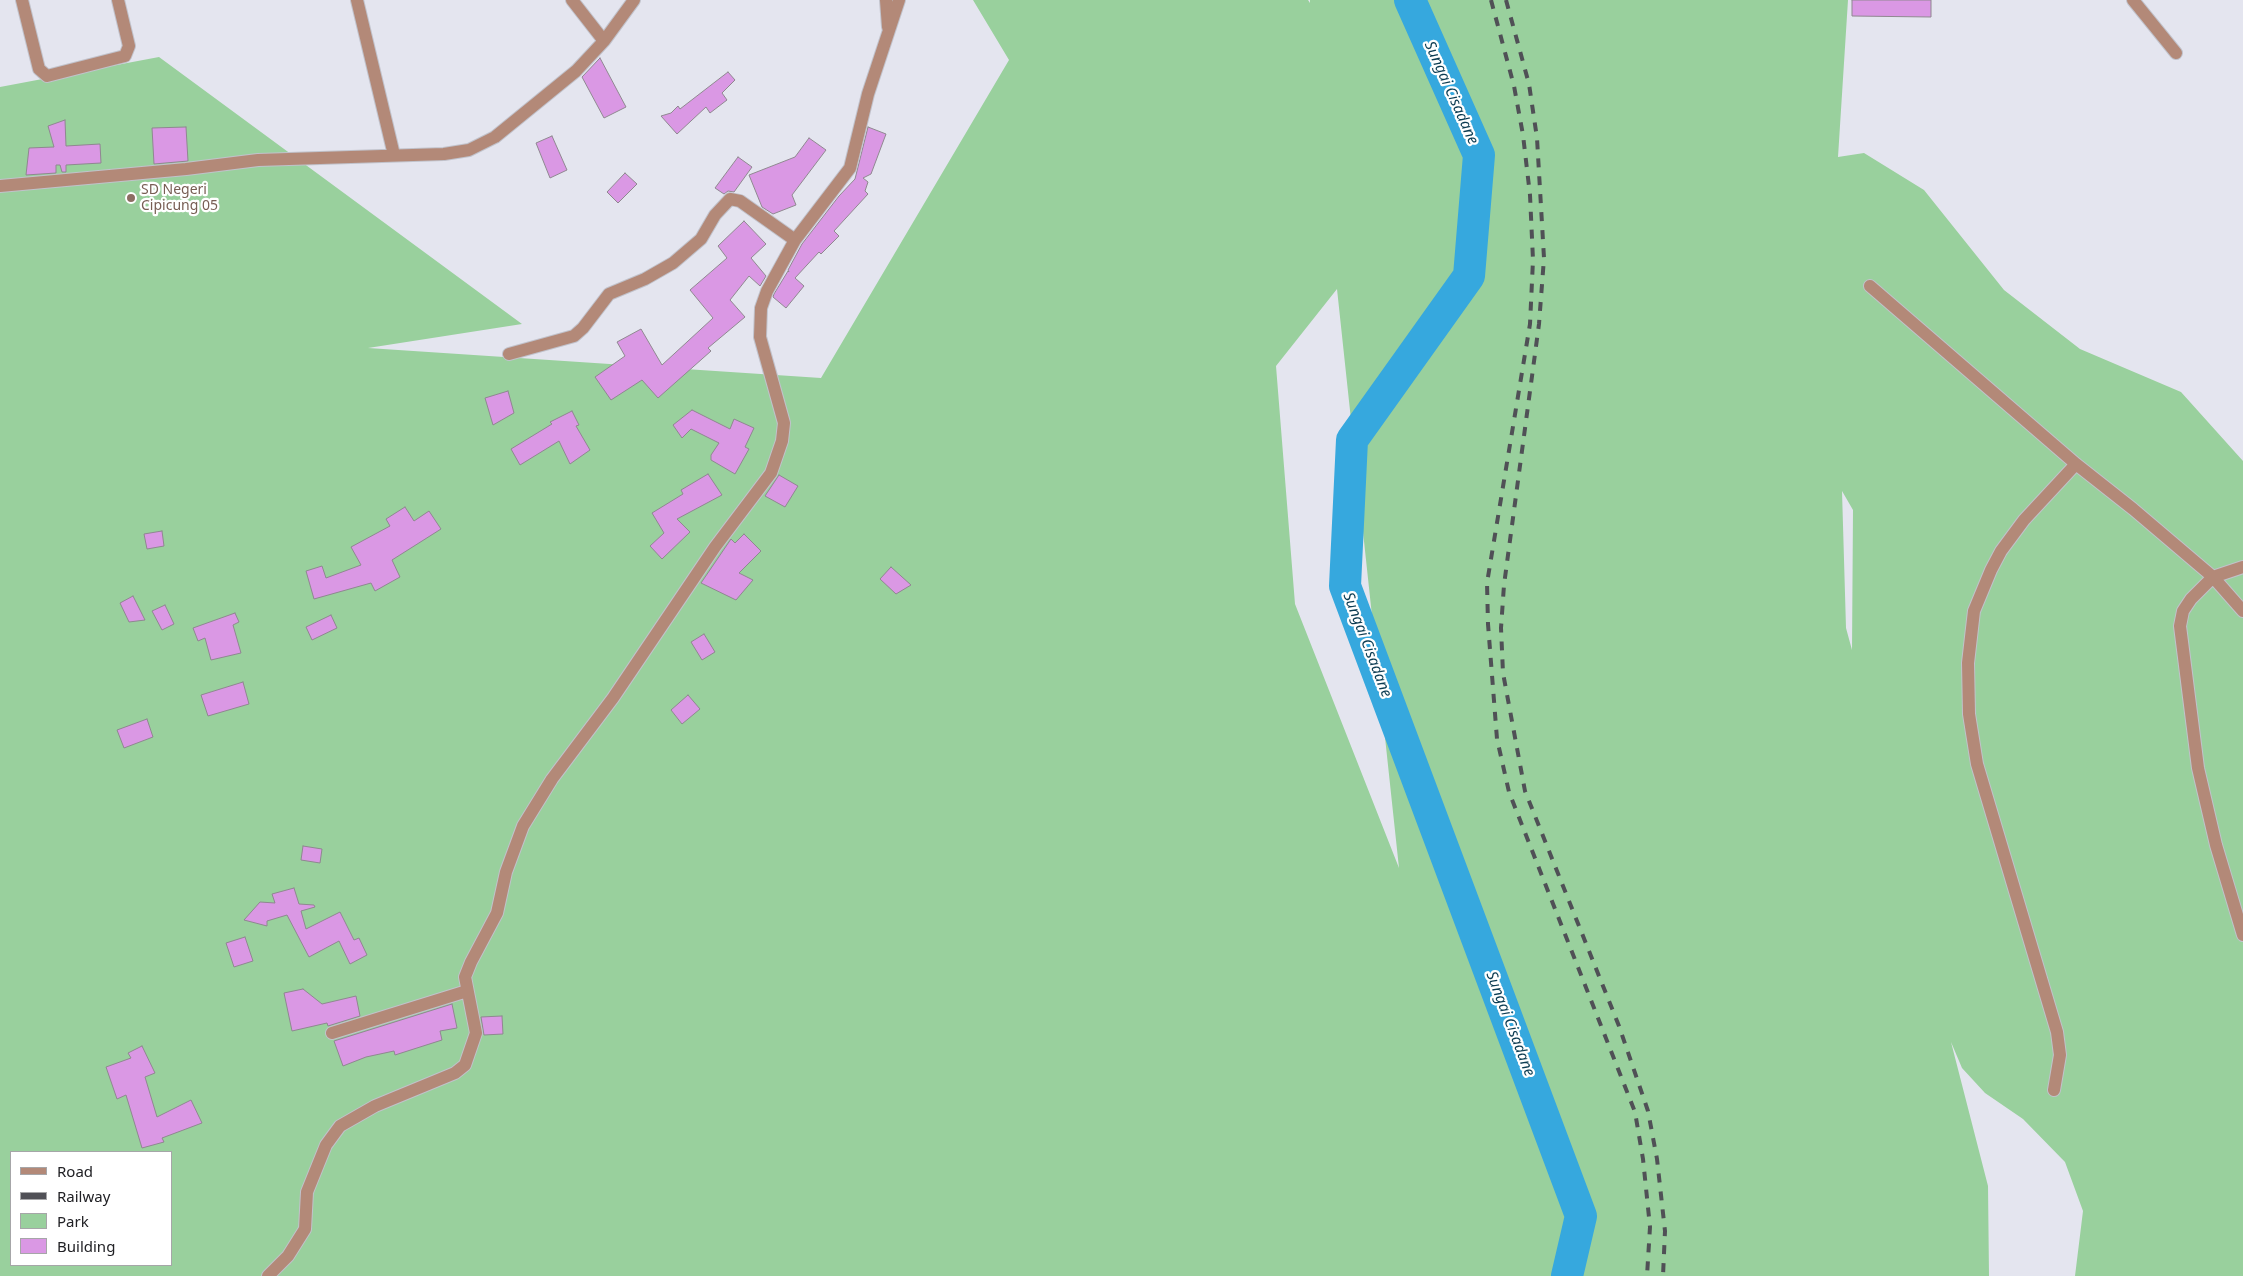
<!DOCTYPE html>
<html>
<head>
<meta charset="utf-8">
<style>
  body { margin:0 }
  #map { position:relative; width:2243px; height:1276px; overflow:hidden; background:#e4e5ef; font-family:"Noto Sans",sans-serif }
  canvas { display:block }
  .legend { position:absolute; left:10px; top:1151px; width:162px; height:115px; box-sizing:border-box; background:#fff; border:1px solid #a6a6a8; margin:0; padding:6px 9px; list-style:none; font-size:15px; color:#212125 }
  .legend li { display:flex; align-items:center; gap:10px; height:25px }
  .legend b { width:25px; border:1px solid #a6a6a8 }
</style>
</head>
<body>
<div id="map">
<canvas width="2243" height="1276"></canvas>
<ul class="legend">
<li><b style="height:6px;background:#b38978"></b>Road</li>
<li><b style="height:6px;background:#505056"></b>Railway</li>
<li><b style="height:14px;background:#99d09d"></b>Park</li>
<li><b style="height:14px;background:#da98e4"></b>Building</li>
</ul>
</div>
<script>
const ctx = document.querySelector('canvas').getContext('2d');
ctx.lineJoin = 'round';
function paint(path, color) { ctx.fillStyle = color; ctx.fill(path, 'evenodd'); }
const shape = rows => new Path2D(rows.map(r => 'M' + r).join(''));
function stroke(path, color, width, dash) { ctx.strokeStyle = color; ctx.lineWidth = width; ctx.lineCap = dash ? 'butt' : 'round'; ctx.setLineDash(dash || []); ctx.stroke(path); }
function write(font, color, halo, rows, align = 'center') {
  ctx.font = font + ' "Noto Sans",sans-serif'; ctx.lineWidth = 4.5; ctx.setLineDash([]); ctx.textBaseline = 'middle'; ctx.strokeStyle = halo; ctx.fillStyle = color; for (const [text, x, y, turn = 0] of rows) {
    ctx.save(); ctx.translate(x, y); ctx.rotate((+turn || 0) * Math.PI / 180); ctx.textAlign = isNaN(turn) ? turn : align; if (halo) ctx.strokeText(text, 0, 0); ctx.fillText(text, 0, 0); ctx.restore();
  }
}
paint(shape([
  [973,0,1308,0,1310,3,1310,0,1848,0,1838,157,1864,153,1924,190,2004,290,2080,349,2181,392,2243,461,2243,1276,2075,1276,2083,1211,2065,1162,2023,1119,1985,1093,1962,1068,1951,1042,1988,1186,1989,1276,0,1276,0,87,159,57,522,324,368,348,821,378,1009,60],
  [1337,289,1399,868,1295,604,1276,366],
  [1842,491,1853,510,1852,650,1846,628],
  [11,1152,171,1152,171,1265,11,1265]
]), '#99d09d');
stroke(shape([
  [1410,0,1479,155,1469,276,1352,440,1345,586,1581,1216,1567,1276]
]), '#36a8de', 32);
const building = shape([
  [1852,0,1931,0,1931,17,1852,16,1852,0],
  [600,58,626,107,604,118,582,77,600,58],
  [728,72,735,80,722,93,727,100,710,113,706,107,677,134,661,116,671,113,678,106,680,109,728,72],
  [65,120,66,146,100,144,101,163,66,165,66,172,62,172,60,165,56,165,56,173,26,175,29,148,54,147,48,126,65,120],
  [186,127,188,161,154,164,152,128,186,127],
  [868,127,886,134,871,174,863,178,868,182,865,191,868,194,834,231,839,236,821,254,819,252,795,278,804,286,786,308,773,297,774,294,788,271,789,272,788,270,802,244,839,196,855,179,868,127],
  [552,136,567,170,550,178,536,143,552,136],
  [809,138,826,150,792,195,796,205,773,214,762,207,749,175,795,157,809,138],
  [738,157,752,167,734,192,728,191,724,194,715,188,738,157],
  [625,173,637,184,618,203,607,192,625,173],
  [744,221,766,244,751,258,766,276,760,286,749,276,730,300,745,317,708,348,711,351,658,398,642,380,611,400,595,377,625,356,617,342,641,329,662,365,713,318,690,290,727,258,718,246,744,221],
  [508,391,514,413,493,425,485,398,508,391],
  [692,410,730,429,734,419,754,428,745,447,749,449,735,474,711,460,711,455,719,443,691,429,682,438,673,425,692,410],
  [572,411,579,425,576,426,590,450,570,464,559,441,520,465,511,449,552,424,550,422,572,411],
  [708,474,722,495,677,519,690,532,662,559,650,546,664,533,652,513,683,494,681,490,708,474],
  [779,475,798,486,785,507,765,496,779,475],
  [405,507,414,521,429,511,441,529,392,560,400,577,375,591,371,583,314,599,306,571,322,566,326,578,361,565,351,547,390,526,386,519,405,507],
  [162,531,164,546,147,549,144,534,162,531],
  [744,534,761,551,739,573,753,580,736,600,701,583,731,539,735,543,744,534],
  [891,567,911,585,896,594,880,579,891,567],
  [133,596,145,620,129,622,120,603,133,596],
  [165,605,174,624,162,630,152,611,165,605],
  [235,613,239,622,233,625,241,653,211,660,205,638,198,641,193,628,235,613],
  [331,615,337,628,312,640,306,627,331,615],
  [704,634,715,652,702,660,691,642,704,634],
  [243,682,249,704,208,716,201,695,243,682],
  [688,695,700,709,682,724,671,710,688,695],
  [147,719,153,737,124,748,117,730,147,719],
  [303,846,322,849,320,863,301,860,303,846],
  [294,888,299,904,314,905,315,907,301,911,306,929,340,912,354,940,359,938,367,955,350,964,339,941,309,957,287,915,267,921,267,926,244,920,260,902,275,903,272,894,294,888],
  [245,937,253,961,234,967,226,943,245,937],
  [303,989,322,1004,356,996,360,1016,328,1026,327,1023,292,1031,284,993,303,989],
  [452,1004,457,1028,440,1031,442,1040,395,1055,394,1051,366,1057,343,1066,334,1041,452,1004],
  [502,1016,503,1034,484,1035,481,1017,502,1016],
  [142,1046,155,1073,145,1077,157,1117,191,1100,202,1123,162,1138,164,1142,142,1148,126,1095,117,1099,106,1067,131,1058,128,1053,142,1046]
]);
paint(building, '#da98e4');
stroke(building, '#8f8890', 1);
const minor = shape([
  [22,0,39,69,47,76,125,56,129,46,118,0],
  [357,0,394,155],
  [572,0,604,41],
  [886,0,888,27],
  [2133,0,2176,53],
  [0,186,186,169,258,160,444,154,469,150,495,137,576,71,604,41,634,0],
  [1870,286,2076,464,2133,509,2213,577,2243,611],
  [509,354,574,336,583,328,609,294,645,279,673,263,701,239,715,215,730,199,740,201,795,240],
  [2243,567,2213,577,2191,599,2183,611,2180,626,2198,768,2216,845,2243,935],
  [332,1033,467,991],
  [2054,1090,2060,1055,2057,1032,1977,764,1969,714,1968,663,1974,611,1991,570,2001,551,2024,520,2076,464],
  [268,1276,288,1256,305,1229,307,1192,326,1145,340,1126,375,1106,455,1073,465,1065,476,1033,465,977,471,962,497,913,506,872,523,826,552,779,613,698,715,547,771,473,782,441,784,423,760,337,761,308,767,291,795,240,850,168,868,94,899,0]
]);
stroke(minor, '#c1c2cb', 14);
stroke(minor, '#b38978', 12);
stroke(shape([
  [1491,0,1514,86,1523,135,1530,195,1533,260,1530,324,1487,583,1488,624,1497,739,1509,792,1635,1112,1643,1159,1650,1227,1647,1276],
  [1506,0,1529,84,1537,138,1544,258,1539,324,1504,585,1501,628,1503,673,1525,791,1619,1026,1648,1111,1657,1159,1665,1231,1663,1276]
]), '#505056', 4, [9, 9]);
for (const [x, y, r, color] of [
  [131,198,5,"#8d6e63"]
]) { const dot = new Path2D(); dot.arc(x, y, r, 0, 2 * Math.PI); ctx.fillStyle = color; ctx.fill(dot); stroke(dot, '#fff', 2); }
write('14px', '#785e54', '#fff', [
  ["SD Negeri",141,190],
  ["Cipicung 05",141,206]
], 'left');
write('italic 15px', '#0c3c52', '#fff', [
  ["Sungai Cisadane",1451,93,66],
  ["Sungai Cisadane",1367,645,69],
  ["Sungai Cisadane",1510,1024,69]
]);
</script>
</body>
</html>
